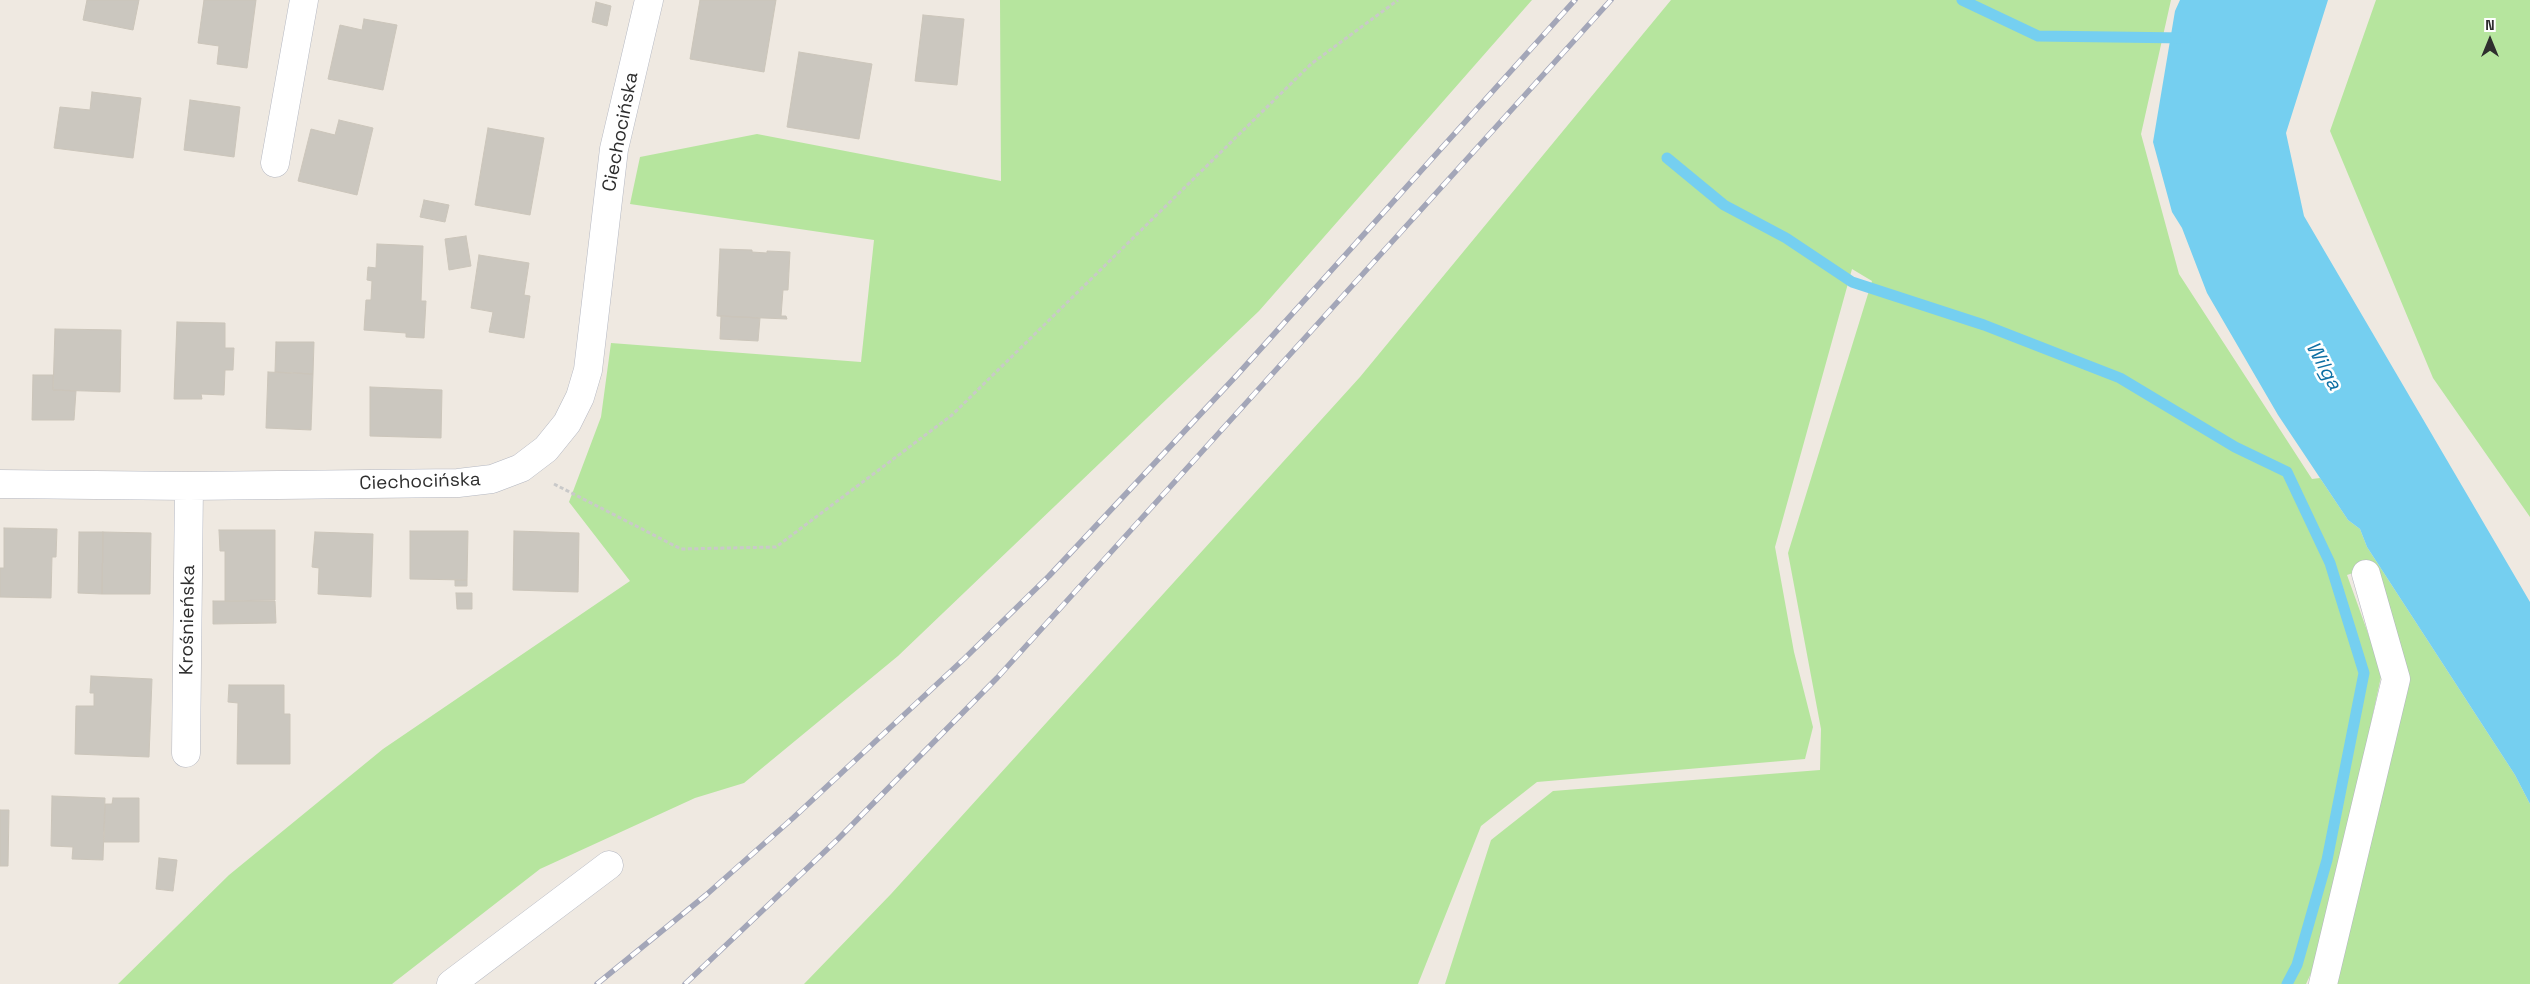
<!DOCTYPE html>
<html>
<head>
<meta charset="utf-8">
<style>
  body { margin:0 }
  #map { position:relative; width:2530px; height:984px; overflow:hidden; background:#efe9e1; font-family:"Space Grotesk",sans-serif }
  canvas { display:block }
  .north { position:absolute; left:2465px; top:15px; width:50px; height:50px; -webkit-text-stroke:4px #fff; paint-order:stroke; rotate:0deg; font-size:14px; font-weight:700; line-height:20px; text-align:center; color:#2e2e2e }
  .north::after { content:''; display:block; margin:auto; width:18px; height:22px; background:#2e2e2e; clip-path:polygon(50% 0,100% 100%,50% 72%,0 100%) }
</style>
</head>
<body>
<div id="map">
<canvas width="2530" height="984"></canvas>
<div class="north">N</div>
</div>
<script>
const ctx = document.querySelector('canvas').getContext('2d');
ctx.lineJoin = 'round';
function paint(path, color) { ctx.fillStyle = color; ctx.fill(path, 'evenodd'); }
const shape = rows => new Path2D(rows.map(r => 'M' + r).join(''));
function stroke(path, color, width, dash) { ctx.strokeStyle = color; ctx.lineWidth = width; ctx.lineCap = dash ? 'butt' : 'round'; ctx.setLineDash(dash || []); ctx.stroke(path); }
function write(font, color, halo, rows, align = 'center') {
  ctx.font = font + ' "Space Grotesk",sans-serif'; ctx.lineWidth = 5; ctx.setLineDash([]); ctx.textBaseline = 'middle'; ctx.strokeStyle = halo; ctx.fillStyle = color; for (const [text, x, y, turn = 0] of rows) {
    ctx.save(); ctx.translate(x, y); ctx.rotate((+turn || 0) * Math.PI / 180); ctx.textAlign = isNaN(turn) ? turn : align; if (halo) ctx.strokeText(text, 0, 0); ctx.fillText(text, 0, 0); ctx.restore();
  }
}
paint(shape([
  [1000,0,1532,0,1259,311,898,656,744,783,695,798,540,869,392,984,118,984,229,875,383,749,630,581,569,502,601,417,611,343,861,362,874,240,630,204,640,157,757,134,1001,181],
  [1671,0,2171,0,2141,134,2179,274,2312,479,2320,478,2348,520,2360,529,2367,547,2515,775,2530,804,2530,984,2333,984,2403,677,2368,568,2347,575,2382,672,2322,950,2306,984,1445,984,1491,840,1553,791,1820,770,1821,729,1788,553,1872,281,1852,269,1775,547,1794,652,1813,727,1805,759,1537,782,1481,826,1418,984,804,984,891,894,1360,377],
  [2376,0,2530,0,2530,517,2433,378,2330,131]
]), '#b6e59e');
paint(shape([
  [2180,0,2328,0,2286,133,2304,216,2530,602,2530,804,2515,775,2367,547,2360,529,2348,520,2278,415,2207,293,2182,228,2172,212,2153,142,2175,11]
]), '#75cff0');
stroke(shape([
  [1962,0,2038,36,2185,38],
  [1667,158,1724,205,1786,238,1852,282,1984,325,2120,378,2235,447,2287,472,2330,563,2364,673,2327,860,2297,965,2287,984]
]), '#75cff0', 11);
const building = shape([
  [87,0,139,0,133,30,83,20,87,0],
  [204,0,256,0,247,68,217,64,219,46,198,43,204,0],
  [700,0,776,0,764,72,690,59,700,0],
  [596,2,611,6,607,26,592,22,596,2],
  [923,15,964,19,957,85,915,81,923,15],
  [364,19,397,25,383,90,328,79,340,25,362,30,364,19],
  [799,52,872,64,859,139,787,127,799,52],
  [92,92,141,98,133,158,54,148,60,107,90,110,92,92],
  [190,100,240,107,234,157,184,150,190,100],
  [339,120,373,128,357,195,298,181,311,129,335,135,339,120],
  [488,128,544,138,530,215,475,205,488,128],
  [424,200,449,205,445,222,420,217,424,200],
  [466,236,471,266,449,270,445,239,466,236],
  [377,244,423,246,421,301,426,301,424,338,406,337,406,333,364,330,366,300,371,300,372,281,367,280,368,267,376,268,377,244],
  [720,249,752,250,752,252,767,253,767,251,790,252,788,290,783,290,781,316,786,316,787,319,717,316,720,249],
  [479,255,529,263,524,295,530,296,524,338,489,332,493,312,471,308,479,255],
  [721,316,760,318,758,341,720,339,721,316],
  [177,322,225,323,225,348,234,348,233,370,225,370,224,395,201,394,202,399,174,399,177,322],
  [55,329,121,330,120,392,53,390,55,329],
  [276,342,314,342,313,374,275,372,276,342],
  [268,372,313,374,311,430,266,428,268,372],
  [33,375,53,375,53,390,76,391,74,420,32,420,33,375],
  [370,387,442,390,441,438,370,436,370,387],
  [4,528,57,529,56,557,52,557,51,598,0,597,0,568,4,568,4,528],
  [219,530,275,530,275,600,225,601,225,551,220,551,219,530],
  [410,531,468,531,467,580,410,579,410,531],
  [514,531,579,533,578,592,513,590,514,531],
  [79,532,103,532,102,594,78,593,79,532],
  [103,532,151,533,150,594,102,594,103,532],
  [315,532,373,534,371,597,318,594,319,568,312,567,315,532],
  [455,580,467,580,467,586,455,586,455,580],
  [456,593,472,593,472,609,457,609,456,593],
  [213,601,275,601,276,623,213,624,213,601],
  [91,676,152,679,149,757,75,754,76,706,94,706,94,693,90,693,91,676],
  [229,685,284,685,284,714,290,714,290,764,237,764,238,703,228,702,229,685],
  [52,796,105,798,103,860,72,859,73,847,51,846,52,796],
  [113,798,139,798,139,842,104,842,105,804,112,804,113,798],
  [0,810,9,810,8,866,0,866,0,810],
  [159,858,177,860,173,891,156,889,159,858]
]);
paint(building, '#cbc7bf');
stroke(building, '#cbc5ba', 1);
const minor = shape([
  [275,163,304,0],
  [0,484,189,486,458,483,492,479,521,468,546,449,567,423,580,397,588,370,614,149,649,0],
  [186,753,189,486],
  [451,984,609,865],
  [2323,984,2396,679,2366,574]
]);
stroke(minor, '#b4b7c1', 29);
stroke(shape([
  [554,484,681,549,776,547,952,415,1311,64,1398,0]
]), '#c9c9c9', 3, [4, 2.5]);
stroke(minor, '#fff', 28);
const rail = shape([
  [597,984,706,895,793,818,964,659,1049,576,1238,374,1575,0],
  [685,984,838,839,997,678,1611,0]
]);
stroke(rail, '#a3a6b8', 5.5);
stroke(rail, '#fff', 4, [11]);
write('19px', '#2e2e2e', '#fff', [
  ["Ciechocińska",621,132,-79],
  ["Ciechocińska",420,482,-2],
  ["Krośnieńska",188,620,-89]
]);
write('italic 20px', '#0d6fa3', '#fff', [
  ["Wilga",2323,366,61]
]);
</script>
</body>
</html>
